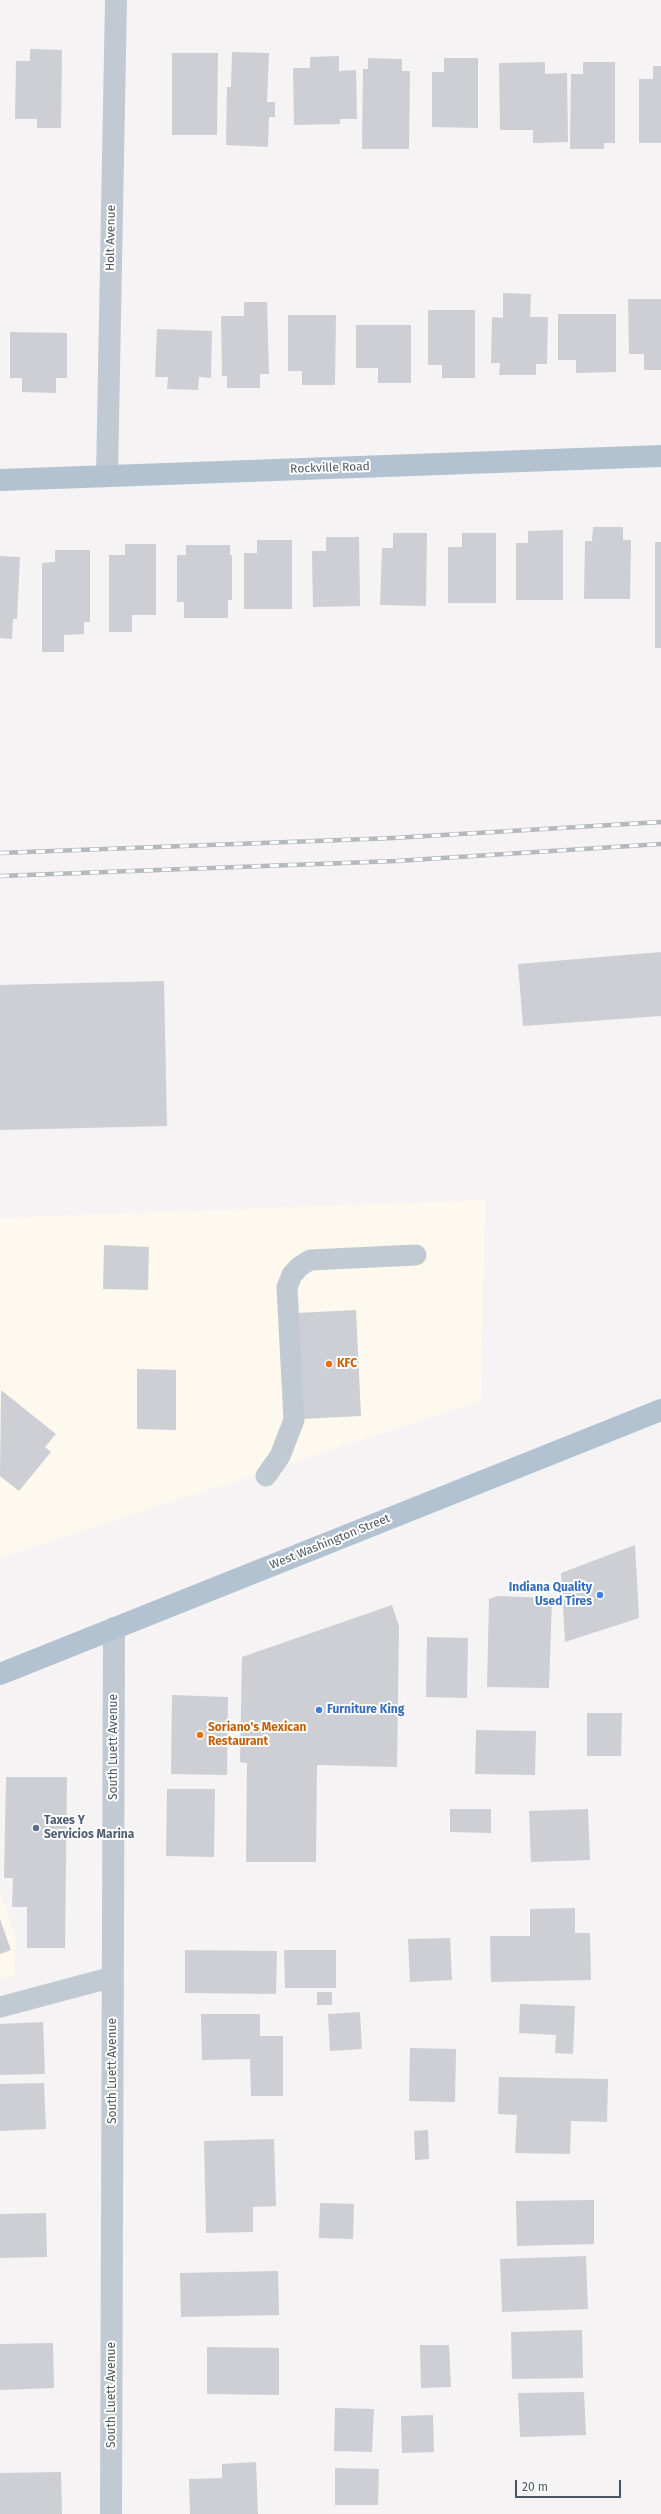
<!DOCTYPE html>
<html>
<head>
<meta charset="utf-8">
<style>
  body { margin:0 }
  #map { position:relative; width:661px; height:2514px; overflow:hidden; background:#f5f3f3; font-family:"Fira Sans",sans-serif }
  canvas { display:block }
  .scale { position:absolute; left:515px; top:2480px; width:106px; height:18px; box-sizing:border-box; border:2px solid #4a5661; border-top:0; padding-left:5px; font-size:12px; line-height:14px; white-space:nowrap; color:#4a5661; -webkit-text-stroke:3px #fff; paint-order:stroke }
</style>
</head>
<body>
<div id="map">
<canvas width="661" height="2514"></canvas>
<div class="scale">20 m</div>
</div>
<script>
const ctx = document.querySelector('canvas').getContext('2d');
ctx.lineJoin = 'round';
function paint(path, color) { ctx.fillStyle = color; ctx.fill(path, 'evenodd'); }
const shape = rows => new Path2D(rows.map(r => 'M' + r).join(''));
function stroke(path, color, width, dash) { ctx.strokeStyle = color; ctx.lineWidth = width; ctx.lineCap = dash ? 'butt' : 'round'; ctx.setLineDash(dash || []); ctx.stroke(path); }
function write(font, color, halo, rows, align = 'center') {
  ctx.font = font + ' "Fira Sans",sans-serif'; ctx.lineWidth = 4; ctx.setLineDash([]); ctx.textBaseline = 'middle'; ctx.strokeStyle = halo; ctx.fillStyle = color; for (const [text, x, y, turn = 0] of rows) {
    ctx.save(); ctx.translate(x, y); ctx.rotate((+turn || 0) * Math.PI / 180); ctx.textAlign = isNaN(turn) ? turn : align; if (halo) ctx.strokeText(text, 0, 0); ctx.fillText(text, 0, 0); ctx.restore();
  }
}
paint(shape([
  [485,1200,481,1401,0,1558,0,1218],
  [0,1890,16,1939,14,1976,0,1980]
]), '#fdf9ef');
paint(shape([
  [30,49,62,50,61,128,37,128,37,119,15,119,16,61,30,61],
  [232,52,269,53,267,102,275,102,275,117,269,117,268,147,226,145,227,87,231,87],
  [172,53,218,53,217,135,172,135],
  [339,56,339,71,356,70,357,119,340,119,340,124,294,125,293,68,310,68,310,57],
  [368,58,402,59,402,71,410,71,409,149,362,149,363,69,368,69],
  [444,58,478,58,478,128,432,127,432,72,444,72],
  [545,62,545,74,567,73,568,142,533,143,533,130,500,130,499,63],
  [583,62,615,62,615,143,604,143,604,149,570,149,571,74,583,74],
  [653,66,661,66,661,143,639,143,639,79,653,79],
  [503,293,531,294,530,317,548,317,547,364,536,364,536,375,499,375,500,363,491,363,492,317,503,318],
  [628,299,661,299,661,370,644,370,644,354,629,354],
  [244,302,267,302,269,374,260,374,260,388,227,388,227,376,222,376,221,316,244,316],
  [428,310,475,310,475,378,442,378,442,365,428,365],
  [558,314,616,314,616,372,576,373,576,360,558,360],
  [288,315,336,315,335,385,302,385,302,371,288,371],
  [356,325,411,325,411,383,378,383,378,368,356,368],
  [157,329,212,331,211,378,199,377,198,390,167,389,168,377,155,377],
  [10,332,67,333,67,378,56,378,56,393,22,392,22,378,10,378],
  [593,527,623,527,623,540,631,540,630,599,584,599,585,541,592,541],
  [563,530,563,600,516,600,516,543,528,543,528,531],
  [393,533,427,533,426,606,380,605,382,548,393,548],
  [462,533,496,533,496,603,448,603,448,547,462,547],
  [326,537,359,537,360,606,313,607,312,551,326,551],
  [257,540,292,540,292,609,244,609,244,553,257,553],
  [655,542,661,542,661,648,655,648],
  [125,544,156,544,156,615,132,615,132,632,109,632,109,555,125,555],
  [186,545,230,545,230,555,232,555,232,600,228,600,228,618,184,618,184,602,177,602,177,555,186,555],
  [55,550,90,550,90,622,84,622,84,634,64,635,64,652,42,652,42,563,55,562],
  [0,556,20,557,17,619,13,619,12,639,0,638],
  [661,952,661,1016,523,1026,518,964],
  [164,981,167,1126,0,1130,0,985],
  [104,1245,149,1247,148,1290,103,1289],
  [356,1310,361,1416,302,1419,297,1313],
  [137,1369,176,1370,176,1430,137,1429],
  [1,1390,56,1434,45,1447,51,1452,19,1491,0,1476],
  [635,1545,639,1618,565,1642,561,1573],
  [498,1596,552,1598,549,1688,487,1687,489,1599],
  [392,1605,399,1626,397,1767,317,1765,316,1862,246,1862,247,1763,240,1762,242,1657],
  [427,1637,468,1638,467,1698,426,1697],
  [172,1695,228,1697,227,1775,171,1774],
  [587,1713,622,1713,621,1756,587,1756],
  [476,1730,536,1731,535,1775,475,1774],
  [6,1777,67,1777,65,1948,27,1948,27,1907,12,1907,13,1878,4,1878],
  [167,1789,215,1789,214,1857,166,1856],
  [450,1809,491,1809,491,1833,450,1832],
  [588,1809,590,1860,531,1862,529,1811],
  [575,1908,575,1933,590,1933,591,1980,491,1982,490,1936,530,1936,530,1909],
  [0,1919,11,1950,0,1954],
  [450,1938,452,1980,410,1982,408,1939],
  [185,1950,277,1951,276,1994,185,1993],
  [284,1950,336,1950,336,1988,285,1988],
  [317,1992,332,1992,332,2005,317,2005],
  [520,2004,575,2006,573,2054,555,2053,556,2035,519,2033],
  [360,2012,362,2049,330,2051,328,2014],
  [201,2014,260,2014,260,2036,283,2036,283,2096,251,2096,250,2059,202,2060],
  [43,2022,45,2074,0,2075,0,2024],
  [410,2048,456,2049,455,2102,409,2101],
  [499,2077,608,2079,607,2122,571,2121,570,2154,515,2153,517,2115,498,2114],
  [44,2083,46,2129,0,2131,0,2084],
  [428,2130,429,2159,415,2160,414,2131],
  [274,2139,276,2206,253,2207,253,2232,206,2233,204,2141],
  [594,2200,594,2244,517,2246,516,2201],
  [320,2203,354,2204,353,2239,319,2238],
  [46,2213,47,2257,0,2258,0,2214],
  [586,2256,588,2309,502,2312,500,2259],
  [278,2271,279,2315,181,2317,180,2273],
  [582,2330,583,2378,512,2379,511,2332],
  [53,2343,54,2388,0,2390,0,2344],
  [420,2345,449,2345,451,2387,421,2388],
  [207,2347,279,2348,279,2395,207,2394],
  [584,2392,586,2435,520,2437,518,2393],
  [335,2408,374,2409,372,2452,334,2451],
  [433,2415,434,2452,402,2453,401,2416],
  [256,2462,258,2514,190,2514,189,2479,222,2478,222,2464],
  [335,2468,379,2469,378,2505,335,2505],
  [61,2472,62,2514,0,2514,0,2473]
]), '#cdcfd5');
stroke(shape([
  [266,1476,280,1456,294,1420,287,1287,292,1275,299,1267,310,1260,416,1255],
  [0,2007,113,1977]
]), '#c1cad2', 21);
stroke(shape([
  [107,476,116,0],
  [111,2514,114,1628]
]), '#c1cad2', 22);
stroke(shape([
  [0,480,661,456],
  [0,1674,661,1410]
]), '#b3c2d1', 22);
const rail = shape([
  [0,853,393,838,661,822],
  [0,876,396,861,661,844]
]);
stroke(rail, '#b5b8bd', 4.5);
stroke(rail, '#fff', 3, [9]);
for (const [x, y, r, color] of [
  [329,1364,4,"#e8710a"],
  [600,1595,4,"#3f7fe0"],
  [319,1710,4,"#3f7fe0"],
  [200,1735,4,"#e8710a"],
  [36,1828,4,"#5c6f8a"]
]) { const dot = new Path2D(); dot.arc(x, y, r, 0, 2 * Math.PI); ctx.fillStyle = color; ctx.fill(dot); stroke(dot, '#fff', 1.5); }
write('12px', '#4a5661', '#fff', [
  ["Holt Avenue",111,238,-89],
  ["Rockville Road",330,468,-2],
  ["West Washington Street",330,1542,-22],
  ["South Luett Avenue",114,1747,-90],
  ["South Luett Avenue",113,2071,-90],
  ["South Luett Avenue",112,2395,-90]
]);
write('bold 12px', '#c56008', '#fff', [
  ["KFC",337,1364],
  ["Soriano's Mexican",208,1728],
  ["Restaurant",208,1742]
], 'left');
write('bold 12px', '#366cbe', '#fff', [
  ["Indiana Quality",592,1588],
  ["Used Tires",592,1602],
  ["Furniture King",327,1710,"left"]
], 'right');
write('bold 12px', '#4e5e75', '#fff', [
  ["Taxes Y",44,1821],
  ["Servicios Marina",44,1835]
], 'left');
</script>
</body>
</html>
